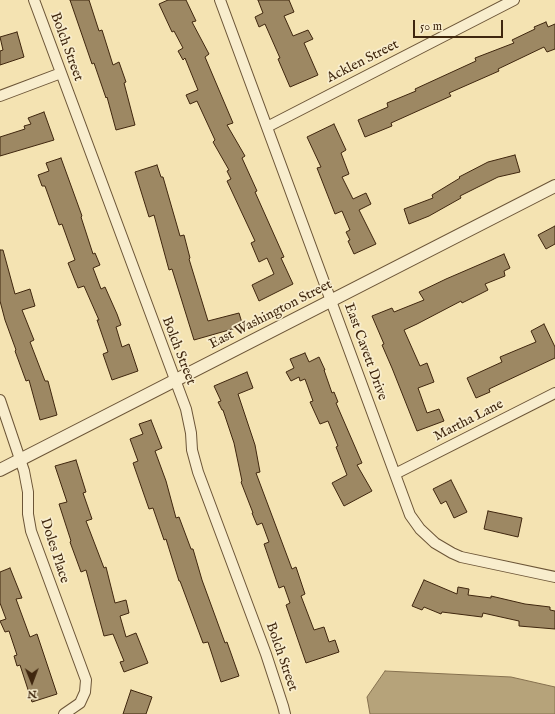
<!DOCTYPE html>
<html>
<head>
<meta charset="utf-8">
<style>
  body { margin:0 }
  #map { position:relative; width:555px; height:714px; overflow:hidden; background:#f4e3b2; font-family:"IM FELL English",serif }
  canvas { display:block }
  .north { position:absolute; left:12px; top:662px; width:40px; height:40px; -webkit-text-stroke:3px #f8edcd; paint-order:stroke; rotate:179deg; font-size:11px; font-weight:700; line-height:16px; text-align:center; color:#3f260e }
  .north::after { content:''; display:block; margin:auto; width:14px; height:18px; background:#3f260e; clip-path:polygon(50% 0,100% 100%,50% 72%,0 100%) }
  .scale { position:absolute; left:413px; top:20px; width:90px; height:18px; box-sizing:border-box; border:2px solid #3f260e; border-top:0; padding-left:5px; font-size:12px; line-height:14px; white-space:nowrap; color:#3f260e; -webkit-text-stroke:3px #f8edcd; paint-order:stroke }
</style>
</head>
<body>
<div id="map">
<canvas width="555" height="714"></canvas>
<div class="north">N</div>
<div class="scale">50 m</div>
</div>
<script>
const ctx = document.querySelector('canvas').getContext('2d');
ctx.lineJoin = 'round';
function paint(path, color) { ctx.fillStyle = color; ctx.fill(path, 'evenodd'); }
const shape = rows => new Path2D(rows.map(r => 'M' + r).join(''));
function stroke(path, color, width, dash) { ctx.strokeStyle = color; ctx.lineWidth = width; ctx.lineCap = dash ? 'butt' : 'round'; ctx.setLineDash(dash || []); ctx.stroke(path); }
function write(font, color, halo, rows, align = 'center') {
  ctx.font = font + ' "IM FELL English",serif'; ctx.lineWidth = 3.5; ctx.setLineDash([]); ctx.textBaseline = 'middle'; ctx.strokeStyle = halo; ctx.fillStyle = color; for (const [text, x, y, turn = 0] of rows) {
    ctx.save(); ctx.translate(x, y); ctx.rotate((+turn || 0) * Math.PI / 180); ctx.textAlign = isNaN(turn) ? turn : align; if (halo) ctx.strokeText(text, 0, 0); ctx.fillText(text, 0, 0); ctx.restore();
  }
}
const water = shape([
  [385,671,511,677,555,687,555,714,370,714,367,697,385,671]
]);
paint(water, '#b6a37a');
stroke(water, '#86714f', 1);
const building = shape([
  [70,0,89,0,99,31,102,30,113,65,119,62,126,82,124,83,135,125,116,130,107,97,106,98,94,63,92,64,70,0],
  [168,0,186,0,196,21,192,22,209,54,205,57,233,123,227,125,245,156,242,158,257,191,255,192,284,257,281,258,293,284,259,301,252,285,274,274,267,258,259,262,251,243,255,241,227,181,231,179,227,171,229,170,213,142,215,140,197,101,190,104,186,95,198,90,185,58,183,60,178,51,183,48,174,31,172,32,159,4,168,0],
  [258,0,289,0,294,12,284,16,293,36,308,30,313,39,304,43,318,75,290,87,278,59,280,58,265,24,259,27,255,17,263,13,258,0],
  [546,22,548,27,555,24,555,49,547,52,544,47,498,69,499,71,449,93,451,96,391,123,392,126,365,137,358,120,388,107,387,103,416,91,415,89,476,61,475,58,514,43,512,40,535,29,534,27,546,22],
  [17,32,24,57,0,65,0,51,3,50,0,37,17,32],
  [44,112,54,140,0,156,0,137,25,129,24,126,31,124,28,118,44,112],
  [334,124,346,150,341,153,349,174,342,177,353,199,366,193,371,204,359,210,376,244,354,254,348,241,350,240,346,232,350,230,342,211,335,214,317,168,321,167,307,137,334,124],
  [515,155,520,172,498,177,460,196,461,198,429,216,409,224,404,209,433,198,432,195,460,178,459,177,488,162,515,155],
  [61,158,82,216,81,217,93,254,95,253,100,265,93,268,101,289,105,287,117,314,121,325,116,327,122,347,129,344,138,371,112,380,103,354,108,352,97,320,99,320,84,286,78,288,68,263,75,260,62,224,59,225,45,186,42,186,38,175,49,171,46,163,61,158],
  [157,165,161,177,163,177,180,236,184,235,190,258,189,259,208,321,239,313,243,326,194,340,172,269,169,270,154,215,149,217,135,172,157,165],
  [555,226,555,244,546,249,538,235,555,226],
  [0,250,3,250,15,294,30,289,35,306,22,310,34,340,30,342,45,381,48,381,57,415,40,420,29,380,26,381,15,351,16,350,5,320,0,301,0,250],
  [504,254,510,268,504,271,505,276,485,284,488,290,462,303,461,301,417,324,404,330,420,366,427,363,434,382,418,388,427,413,439,409,444,421,417,431,392,368,382,345,384,344,372,316,392,308,394,312,424,300,419,292,446,279,504,254],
  [544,324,555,347,555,358,489,389,490,392,476,398,467,378,502,362,500,357,536,342,531,331,544,324],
  [305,353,309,362,319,357,325,370,324,370,332,393,334,392,338,402,336,403,362,463,357,465,372,491,344,506,332,483,347,475,336,447,338,446,328,421,320,424,310,402,313,401,305,379,300,381,299,377,291,381,286,372,294,368,290,359,305,353],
  [247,372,253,388,238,394,255,445,260,472,256,473,292,569,296,567,305,594,301,596,314,630,324,627,329,642,335,640,339,652,306,663,286,605,290,603,284,586,279,588,264,544,269,542,262,523,257,525,252,513,253,513,241,482,242,481,234,443,223,410,222,410,218,402,221,401,214,386,247,372],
  [151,420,162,448,155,451,166,481,176,518,179,517,191,549,193,549,202,580,225,643,227,642,239,676,221,682,208,642,203,643,180,581,179,581,166,539,164,540,153,508,149,509,133,463,138,461,130,439,143,434,139,424,151,420],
  [76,460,86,492,83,493,92,519,86,521,104,568,106,567,115,603,126,600,129,613,120,616,126,637,136,633,148,663,124,672,120,662,124,661,113,634,104,636,86,570,81,572,70,542,71,541,59,504,67,502,55,466,76,460],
  [451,480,467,512,454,518,446,501,441,504,433,489,451,480],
  [488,511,522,518,518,537,484,529,488,511],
  [10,568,22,598,16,599,30,637,37,634,57,694,32,702,20,665,17,666,14,656,17,655,9,631,5,632,0,621,6,619,0,603,0,572,10,568],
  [424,580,457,594,458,587,469,589,468,595,491,598,491,596,525,604,550,607,550,610,555,611,555,629,519,626,519,621,483,613,482,617,442,612,441,614,424,607,422,610,412,606,424,580],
  [131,690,152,697,146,714,123,714,131,690]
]);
paint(building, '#9d8863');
stroke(building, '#3f260e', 1);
const minor = shape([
  [34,0,186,409,191,433,192,450,198,472,266,654,283,706,285,714],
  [220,0,410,515,420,529,435,543,452,553,461,557,555,577],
  [0,96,61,73],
  [267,127,514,0],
  [0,400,24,471,28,492,28,514,31,531,86,680,85,692,80,703,64,714],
  [395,474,555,393]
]);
const tertiary = shape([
  [0,470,555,186]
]);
stroke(minor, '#6c5537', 12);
stroke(tertiary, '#6c5537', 14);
stroke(minor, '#f8edcd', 10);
stroke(tertiary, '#f8edcd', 12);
write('14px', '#3f260e', '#f8edcd', [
  ["Bolch Street",66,47,70],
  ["Acklen Street",363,62,-27],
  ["East Washington Street",271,315,-27],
  ["Bolch Street",178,351,69],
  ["East Cavett Drive",365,352,70],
  ["Martha Lane",469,421,-27],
  ["Doles Place",54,551,72],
  ["Bolch Street",281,657,71]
]);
</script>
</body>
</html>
